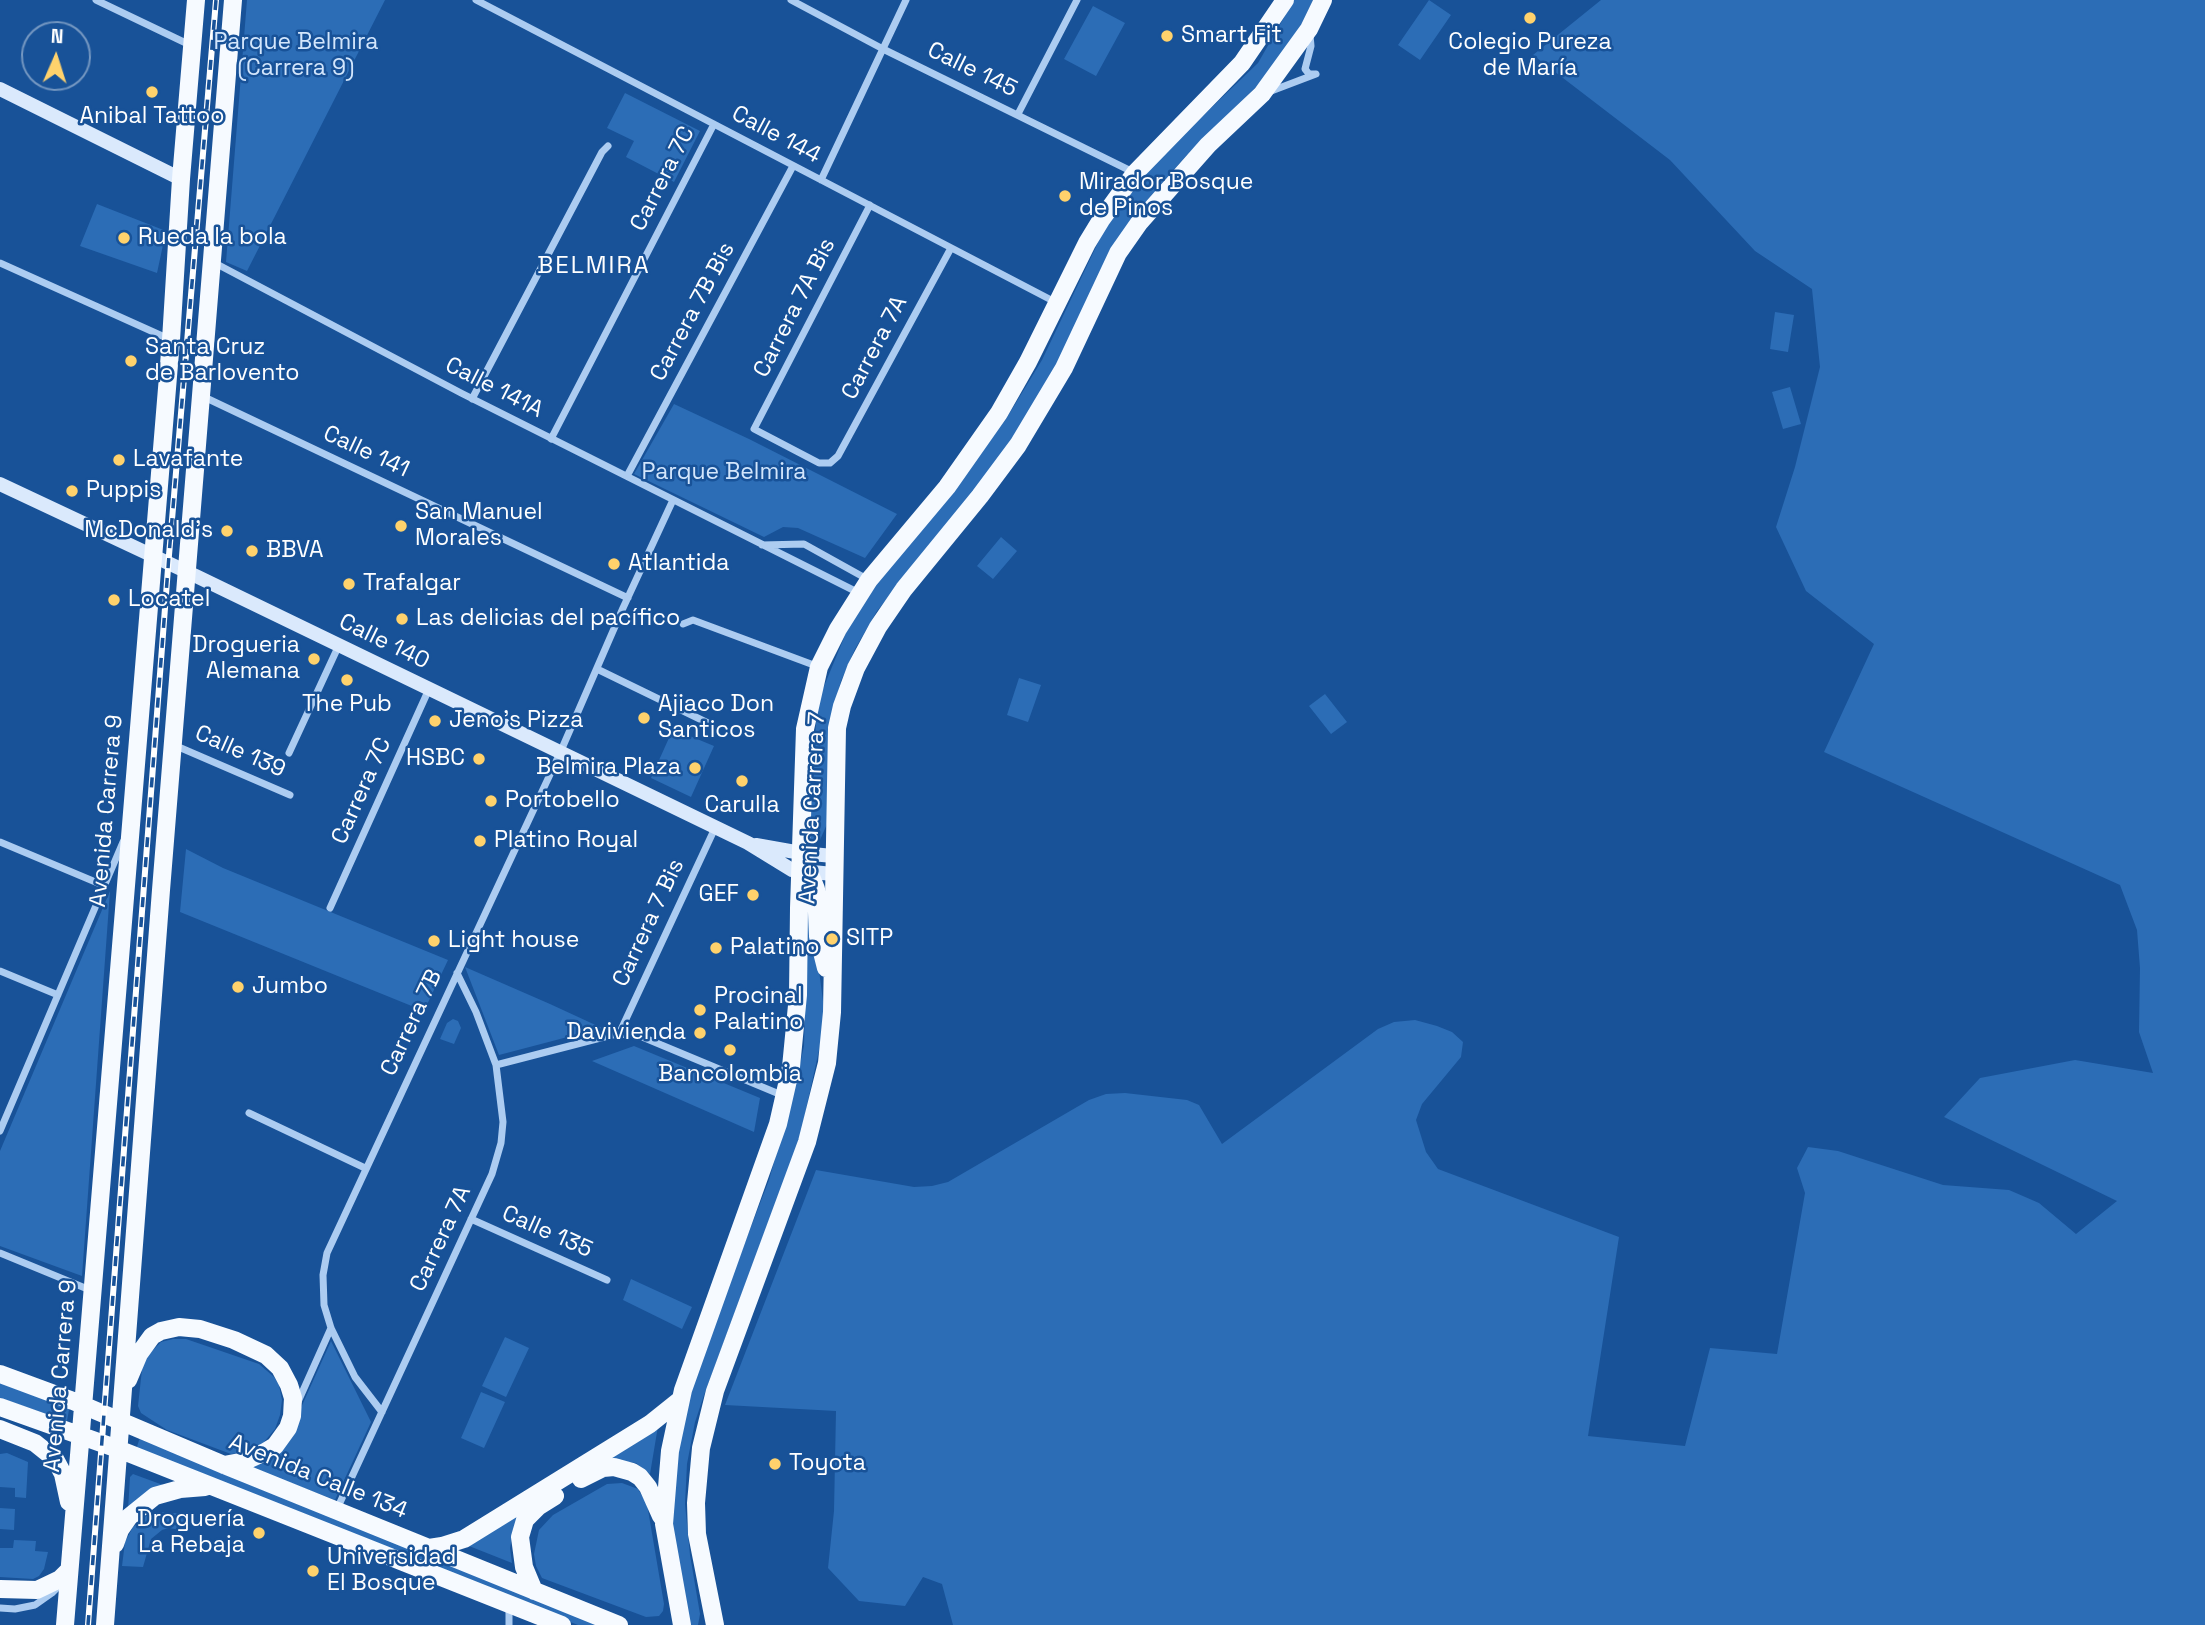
<!DOCTYPE html>
<html>
<head>
<meta charset="utf-8">
<style>
  body { margin:0 }
  #map { position:relative; width:2205px; height:1625px; overflow:hidden; background:#185298; font-family:"Space Grotesk",sans-serif }
  canvas { display:block }
  .north { position:absolute; left:21px; top:21px; width:70px; height:70px; box-sizing:border-box; background:#185298; border:2px solid #7497c1; border-radius:50%; rotate:3deg; font-size:19px; font-weight:700; line-height:28px; text-align:center; color:#fff }
  .north::after { content:''; display:block; margin:auto; width:24px; height:32px; background:#ffd26c; clip-path:polygon(50% 0,100% 100%,50% 72%,0 100%) }
</style>
</head>
<body>
<div id="map">
<canvas width="2205" height="1625"></canvas>
<div class="north">N</div>
</div>
<script>
const ctx = document.querySelector('canvas').getContext('2d');
ctx.lineJoin = 'round';
function paint(path, color) { ctx.fillStyle = color; ctx.fill(path, 'evenodd'); }
const shape = rows => new Path2D(rows.map(r => 'M' + r).join(''));
function stroke(path, color, width, dash) { ctx.strokeStyle = color; ctx.lineWidth = width; ctx.lineCap = dash ? 'butt' : 'round'; ctx.setLineDash(dash || []); ctx.stroke(path); }
function write(font, color, halo, rows, align = 'center') {
  ctx.font = font + ' "Space Grotesk",sans-serif'; ctx.lineWidth = 5; ctx.setLineDash([]); ctx.textBaseline = 'middle'; ctx.strokeStyle = halo; ctx.fillStyle = color; for (const [text, x, y, turn = 0] of rows) {
    ctx.save(); ctx.translate(x, y); ctx.rotate((+turn || 0) * Math.PI / 180); ctx.textAlign = isNaN(turn) ? turn : align; if (halo) ctx.strokeText(text, 0, 0); ctx.fillText(text, 0, 0); ctx.restore();
  }
}
paint(shape([
  [247,0,385,0,247,271,226,262],
  [1294,0,1313,0,1301,25,1265,78,1185,157,1148,199,1119,240,1058,363,1019,432,963,506,877,611,855,649,841,681,832,714,827,824,820,840,810,847,813,758,818,701,848,628,880,579,961,480,1006,419,1042,360,1104,230,1132,189,1164,153,1258,63],
  [1429,0,1451,15,1420,60,1398,45],
  [1601,0,2205,0,2205,1625,953,1625,942,1584,923,1577,905,1606,859,1601,828,1568,834,1511,836,1411,725,1405,816,1170,914,1187,932,1186,948,1182,1089,1100,1106,1094,1125,1093,1187,1100,1199,1105,1222,1144,1378,1029,1394,1022,1415,1020,1437,1026,1452,1032,1463,1042,1461,1057,1422,1104,1416,1120,1426,1152,1438,1169,1619,1237,1588,1436,1685,1446,1710,1348,1777,1354,1805,1193,1797,1168,1808,1147,1838,1151,1943,1185,2009,1190,2039,1203,2076,1234,2117,1201,1944,1117,1980,1078,2075,1060,2153,1073,2139,1032,2140,968,2137,930,2120,885,1824,752,1874,644,1806,591,1776,527,1795,467,1820,367,1812,289,1755,251,1670,160,1533,55],
  [1093,6,1125,23,1096,76,1064,59],
  [625,93,700,131,674,182,626,157,634,141,607,128],
  [97,204,166,231,157,273,80,246],
  [1775,312,1794,315,1788,352,1770,349],
  [1790,387,1801,424,1783,429,1772,392],
  [674,404,749,439,897,514,865,558,798,528,783,527,764,537,634,474],
  [1001,537,1017,551,993,579,977,566],
  [1019,678,1041,685,1028,722,1007,715],
  [1325,694,1347,722,1331,734,1309,706],
  [673,729,714,746,691,797,651,778],
  [186,849,223,868,448,960,424,1011,180,912],
  [808,885,824,1009,821,1041,800,1137,704,1395,695,1422,687,1464,685,1504,690,1555,700,1614,698,1625,689,1625,676,1563,670,1495,683,1412,714,1323,769,1180,794,1091,804,1046],
  [110,891,82,1276,0,1246,0,1151],
  [465,967,550,1004,602,1028,499,1055],
  [453,1019,458,1021,461,1028,454,1044,440,1039,447,1023],
  [634,1046,760,1098,754,1132,592,1061],
  [631,1279,692,1307,682,1329,623,1300],
  [505,1337,529,1348,506,1397,482,1386],
  [173,1339,186,1339,259,1364,274,1377,279,1385,282,1400,280,1415,275,1429,264,1442,251,1451,231,1454,167,1430,141,1413,138,1406,143,1360,161,1342],
  [331,1341,371,1422,335,1500,249,1467,269,1462,281,1452],
  [0,1379,70,1404,67,1421,0,1398],
  [481,1392,505,1402,484,1448,461,1438],
  [658,1426,650,1474,636,1463,605,1459],
  [140,1437,605,1625,578,1625,136,1450],
  [7,1453,28,1462,26,1498,15,1497,15,1488,0,1487,0,1454],
  [133,1474,163,1485,128,1510,130,1477],
  [622,1483,638,1489,647,1504,664,1604,663,1611,659,1616,646,1617,542,1578,536,1566,534,1554,539,1530,553,1515,607,1484],
  [0,1508,15,1509,14,1530,0,1529],
  [526,1510,513,1532,510,1548,512,1563,464,1544],
  [160,1512,186,1514,186,1531,169,1528,162,1530,151,1539,143,1567,122,1566,125,1542,133,1527,146,1516],
  [14,1540,36,1541,35,1551,48,1552,44,1569,39,1576,33,1579,0,1577,0,1548,13,1548]
]), '#2c6db6');
stroke(shape([
  [96,0,190,45],
  [476,0,1057,303],
  [791,0,883,49,1135,173],
  [1310,35,1311,46,1305,69,1309,74,1315,74],
  [1266,93,1316,74],
  [1018,114,1077,0],
  [821,180,906,0],
  [870,205,754,429,819,463,830,463,838,456,951,248],
  [213,262,461,393,859,593],
  [0,263,169,339],
  [202,396,628,598],
  [472,399,602,152,608,146],
  [551,439,714,124],
  [627,476,793,166],
  [762,545,804,544,867,579],
  [683,624,693,620,819,667],
  [597,669,710,724],
  [174,745,290,795],
  [289,753,339,645],
  [0,842,105,886],
  [330,908,429,689],
  [0,971,58,995],
  [619,1034,715,828],
  [496,1065,612,1035,635,1034,784,1096],
  [249,1113,365,1168],
  [0,1131,123,842],
  [471,1219,607,1280],
  [0,1253,90,1290],
  [297,1404,331,1328],
  [382,1412,355,1377,331,1328,324,1305,323,1275,327,1253,560,753,623,608,673,500],
  [337,1509,492,1174,501,1143,503,1122,496,1065,476,1012,457,973],
  [0,1608,15,1609,35,1605,52,1593,60,1585],
  [509,1625,509,1605]
]), '#acccf1', 7);
stroke(shape([
  [0,89,181,179],
  [0,484,198,577,748,843,792,870,833,874],
  [756,845,801,853,833,856]
]), '#dae9fc', 14);
stroke(shape([
  [803,856,816,889,818,936,826,968],
  [0,1374,73,1401,224,1465,619,1625],
  [128,1380,139,1354,152,1336,161,1331,179,1327,200,1329,234,1340,266,1355,280,1368,289,1385,293,1398,292,1416,288,1428,275,1446,265,1452,245,1461,224,1465],
  [0,1407,118,1449,562,1625],
  [0,1429,35,1443,55,1459,63,1474,69,1502],
  [581,1479,603,1468,614,1467,632,1472,640,1477,648,1487,661,1516],
  [115,1544,120,1530,129,1517,155,1496,180,1489,205,1487],
  [429,1548,442,1546,464,1539,650,1424,680,1400],
  [0,1589,37,1590,60,1579,69,1570],
  [534,1591,524,1567,520,1537,525,1520,539,1506,555,1496],
  [65,1625,171,340,181,179,196,0],
  [105,1625,161,890,233,0],
  [682,1625,664,1524,670,1451,683,1390,778,1124,791,1067,798,995,799,908,805,729,819,667,838,629,869,580,947,487,999,413,1028,362,1087,243,1101,220,1135,173,1242,63,1285,0],
  [715,1625,697,1534,696,1503,701,1448,715,1391,807,1142,827,1063,832,1012,837,728,842,706,856,668,878,627,904,589,980,496,1018,445,1064,368,1118,253,1139,223,1208,145,1262,94,1309,29,1323,0]
]), '#f6faff', 18);
const rail = shape([
  [88,1625,169,555,216,0]
]);
stroke(rail, '#fff', 6);
stroke(rail, '#185298', 3.5, [10]);
for (const [x, y, r, color] of [
  [1530,18,7,"#ffd26c"],
  [1167,36,7,"#ffd26c"],
  [152,92,7,"#ffd26c"],
  [1065,196,7,"#ffd26c"],
  [124,238,7,"#ffd26c"],
  [131,361,7,"#ffd26c"],
  [119,460,7,"#ffd26c"],
  [72,491,7,"#ffd26c"],
  [401,526,7,"#ffd26c"],
  [227,531,7,"#ffd26c"],
  [252,551,7,"#ffd26c"],
  [614,564,7,"#ffd26c"],
  [349,584,7,"#ffd26c"],
  [114,600,7,"#ffd26c"],
  [402,619,7,"#ffd26c"],
  [314,659,7,"#ffd26c"],
  [347,680,7,"#ffd26c"],
  [644,718,7,"#ffd26c"],
  [435,721,7,"#ffd26c"],
  [479,759,7,"#ffd26c"],
  [695,768,7,"#ffd26c"],
  [742,781,7,"#ffd26c"],
  [491,801,7,"#ffd26c"],
  [480,841,7,"#ffd26c"],
  [753,895,7,"#ffd26c"],
  [832,939,7,"#ffd26c"],
  [434,941,7,"#ffd26c"],
  [716,948,7,"#ffd26c"],
  [238,987,7,"#ffd26c"],
  [700,1010,7,"#ffd26c"],
  [700,1033,7,"#ffd26c"],
  [730,1050,7,"#ffd26c"],
  [775,1464,7,"#ffd26c"],
  [259,1533,7,"#ffd26c"],
  [313,1571,7,"#ffd26c"]
]) { const dot = new Path2D(); dot.arc(x, y, r, 0, 2 * Math.PI); ctx.fillStyle = color; ctx.fill(dot); stroke(dot, '#185298', 2.5); }
write('23px', '#fff', '#185298', [
  ["Smart Fit",1181,36],
  ["Colegio Pureza",1530,43,"center"],
  ["de María",1530,69,"center"],
  ["Anibal Tattoo",152,117,"center"],
  ["Mirador Bosque",1079,183],
  ["de Pinos",1079,209],
  ["Rueda la bola",138,238],
  ["Santa Cruz",145,348],
  ["de Barlovento",145,374],
  ["Lavafante",133,460],
  ["Puppis",86,491],
  ["San Manuel",415,513],
  ["Morales",415,539],
  ["McDonald's",213,531,"right"],
  ["BBVA",266,551],
  ["Atlantida",628,564],
  ["Trafalgar",363,584],
  ["Locatel",128,600],
  ["Las delicias del pacífico",416,619],
  ["Drogueria",300,646,"right"],
  ["Alemana",300,672,"right"],
  ["The Pub",347,705,"center"],
  ["Ajiaco Don",658,705],
  ["Santicos",658,731],
  ["Jeno's Pizza",449,721],
  ["HSBC",465,759,"right"],
  ["Belmira Plaza",681,768,"right"],
  ["Portobello",505,801],
  ["Carulla",742,806,"center"],
  ["Platino Royal",494,841],
  ["GEF",739,895,"right"],
  ["SITP",846,939],
  ["Light house",448,941],
  ["Palatino",730,948],
  ["Jumbo",252,987],
  ["Procinal",714,997],
  ["Palatino",714,1023],
  ["Davivienda",686,1033,"right"],
  ["Bancolombia",730,1075,"center"],
  ["Toyota",789,1464],
  ["Droguería",245,1520,"right"],
  ["La Rebaja",245,1546,"right"],
  ["Universidad",327,1558],
  ["El Bosque",327,1584]
], 'left');
write('23px', '#d3e6fc', '#185298', [
  ["Parque Belmira",296,43],
  ["(Carrera 9)",296,69],
  ["Parque Belmira",724,473]
]);
write('23px', '#fff', '#185298', [
  ["Calle 145",972,70,26],
  ["Calle 144",776,135,28],
  ["Carrera 7C",663,179,-63],
  ["Carrera 7A Bis",795,308,-63],
  ["Carrera 7B Bis",693,312,-62],
  ["Carrera 7A",875,348,-62],
  ["Calle 141A",494,388,27],
  ["Calle 141",366,452,25],
  ["Calle 140",384,642,26],
  ["Calle 139",240,752,24],
  ["Carrera 7C",362,791,-66],
  ["Avenida Carrera 7",813,808,-87],
  ["Avenida Carrera 9",107,811,-85],
  ["Carrera 7 Bis",649,923,-65],
  ["Carrera 7B",412,1023,-65],
  ["Calle 135",547,1232,24],
  ["Carrera 7A",441,1239,-65],
  ["Avenida Carrera 9",61,1376,-85],
  ["Avenida Calle 134",318,1477,22]
]);
ctx.letterSpacing = '2px';
write('24px', '#fff', '#185298', [
  ["BELMIRA",594,266]
]);
ctx.letterSpacing = '0px';
</script>
</body>
</html>
